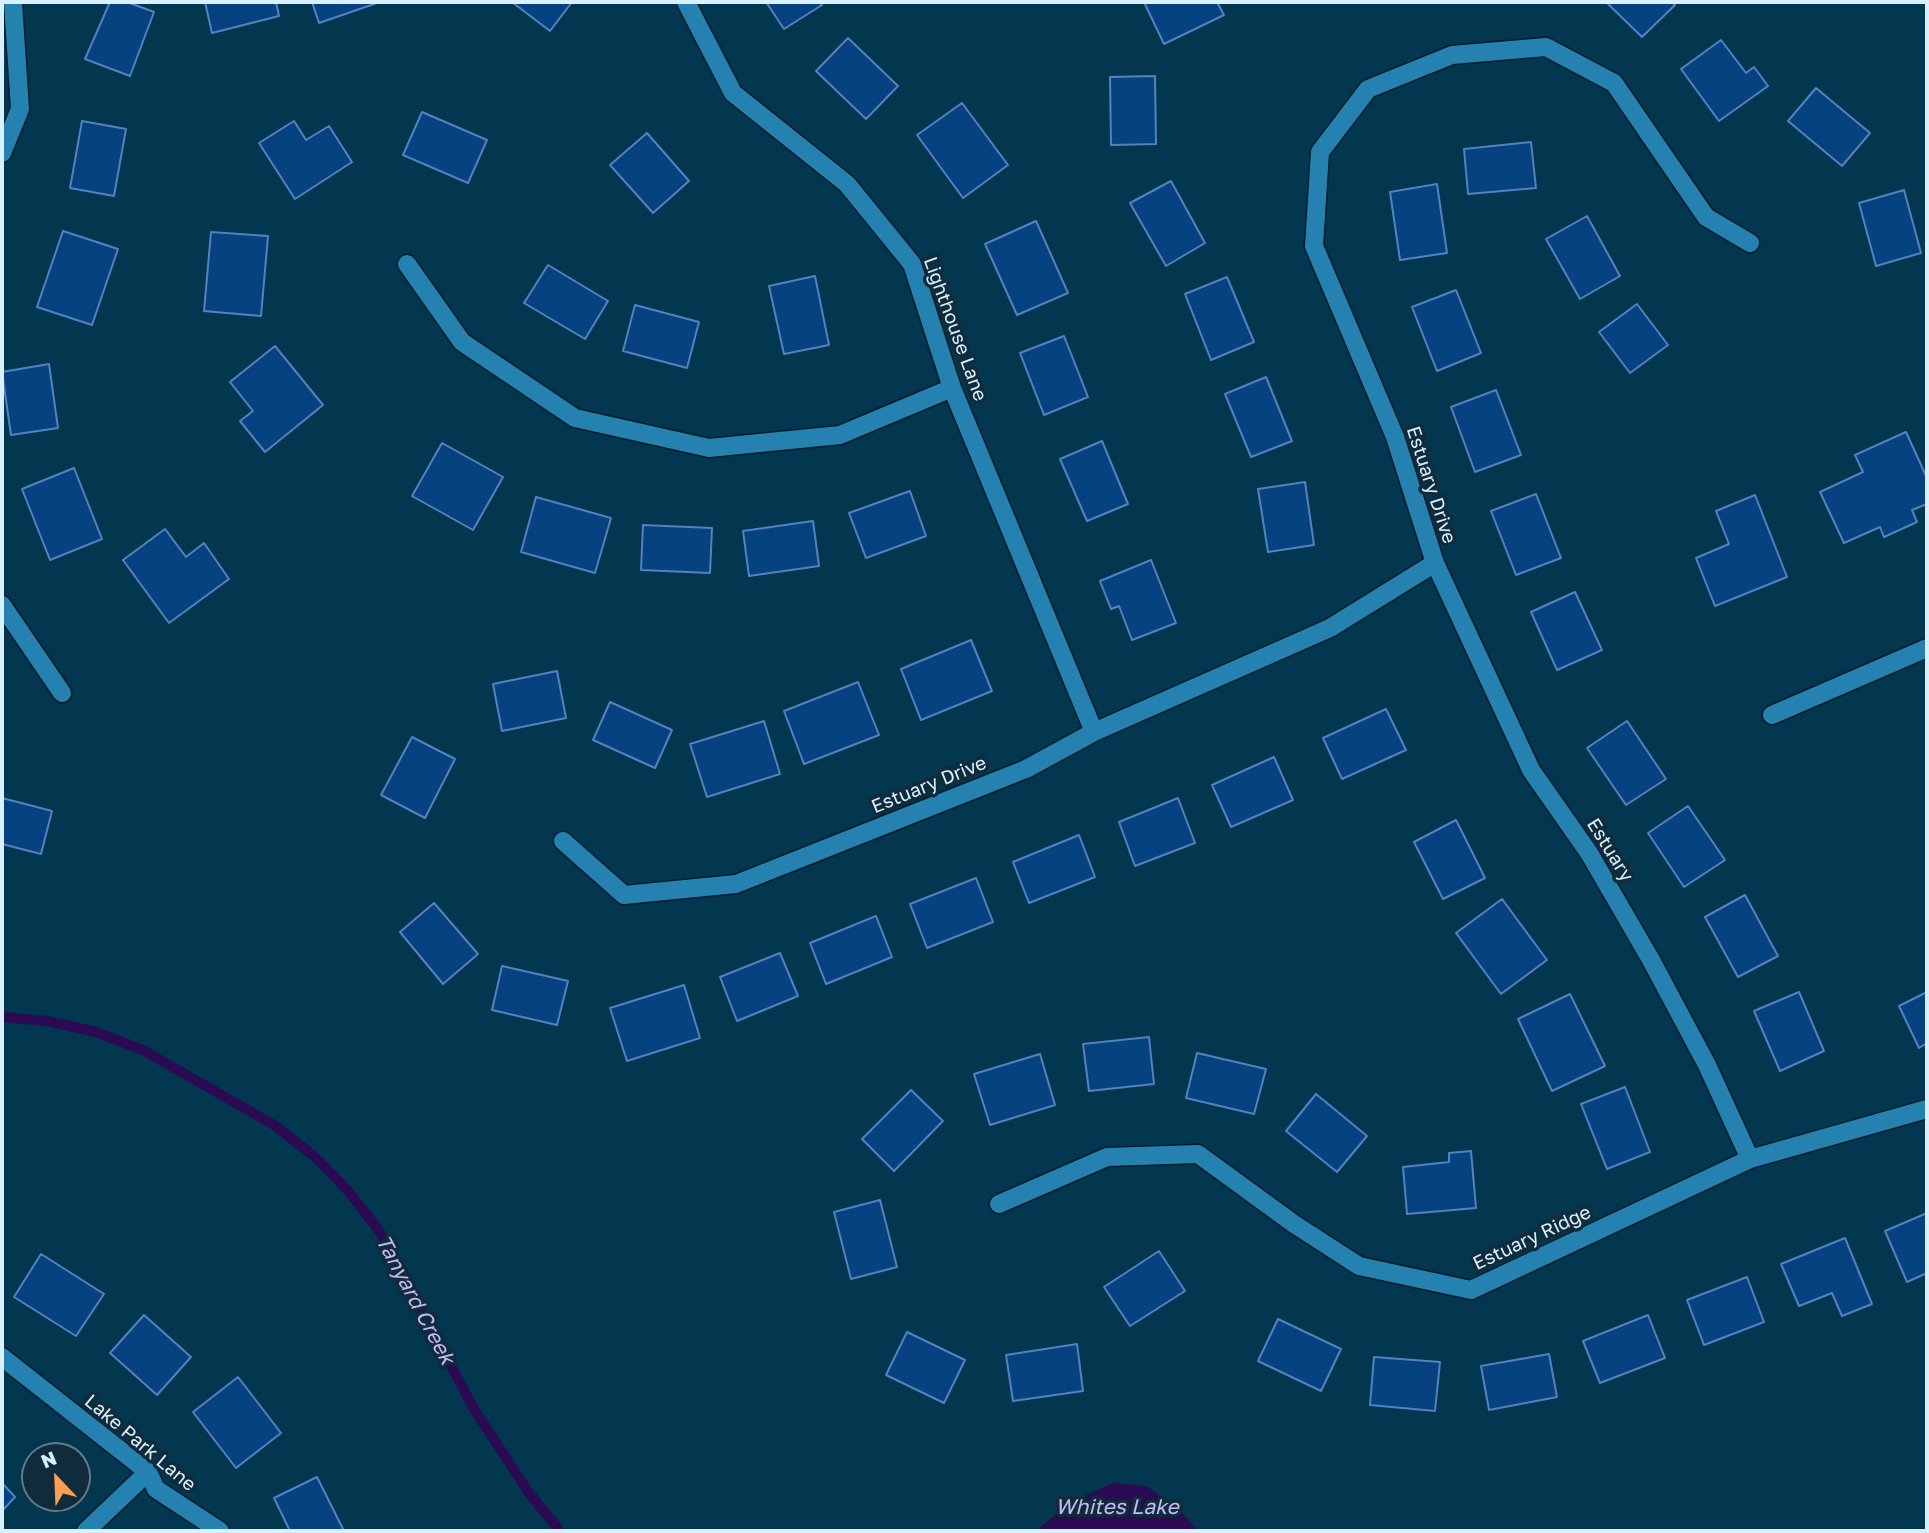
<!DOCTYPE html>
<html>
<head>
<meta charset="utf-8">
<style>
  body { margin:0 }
  #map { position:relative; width:1929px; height:1533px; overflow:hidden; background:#03374f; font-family:"Golos Text",sans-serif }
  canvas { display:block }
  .frame { position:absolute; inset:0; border:4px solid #d8f0ff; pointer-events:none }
  .north { position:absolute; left:21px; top:1442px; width:70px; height:70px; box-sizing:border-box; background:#102c3b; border:2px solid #607a89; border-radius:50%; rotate:337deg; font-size:19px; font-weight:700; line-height:28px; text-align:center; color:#d8f0ff }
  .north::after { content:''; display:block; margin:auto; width:24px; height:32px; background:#fd9c56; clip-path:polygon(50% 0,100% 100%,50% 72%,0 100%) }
</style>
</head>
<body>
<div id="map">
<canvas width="1929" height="1533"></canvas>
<div class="frame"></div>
<div class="north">N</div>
</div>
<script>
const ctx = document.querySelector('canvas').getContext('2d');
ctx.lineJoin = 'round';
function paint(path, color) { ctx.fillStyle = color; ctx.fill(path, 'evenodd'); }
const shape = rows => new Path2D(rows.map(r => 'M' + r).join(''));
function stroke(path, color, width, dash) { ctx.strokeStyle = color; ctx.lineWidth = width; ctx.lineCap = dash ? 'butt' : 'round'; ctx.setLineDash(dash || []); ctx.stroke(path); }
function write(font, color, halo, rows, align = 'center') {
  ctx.font = font + ' "Golos Text",sans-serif'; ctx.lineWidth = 7; ctx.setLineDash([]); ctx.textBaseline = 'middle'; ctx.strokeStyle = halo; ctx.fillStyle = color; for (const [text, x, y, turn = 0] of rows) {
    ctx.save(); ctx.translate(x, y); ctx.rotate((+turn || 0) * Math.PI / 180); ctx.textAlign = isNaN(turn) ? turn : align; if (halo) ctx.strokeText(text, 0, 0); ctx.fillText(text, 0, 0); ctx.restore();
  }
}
paint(shape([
  [1113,1483,1147,1486,1182,1513,1198,1531,1036,1531,1070,1503]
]), '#290a53');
stroke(shape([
  [2,1017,47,1021,96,1032,143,1050,274,1125,314,1156,349,1192,380,1232,474,1409,529,1493,560,1531]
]), '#290a53', 10);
const building = shape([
  [110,2,127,2,154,12,130,76,85,59,110,2],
  [205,2,276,2,279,16,212,33,205,2],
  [312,2,380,2,319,23,312,2],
  [512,2,572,2,550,31,512,2],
  [766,2,820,2,822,5,784,29,766,2],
  [1144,2,1217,2,1224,15,1164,44,1144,2],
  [1606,2,1672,2,1675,5,1642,37,1606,2],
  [848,38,898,86,866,119,816,71,848,38],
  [1721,40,1746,73,1754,67,1768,86,1719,121,1681,69,1721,40],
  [1155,76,1156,144,1111,145,1110,77,1155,76],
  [1816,88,1870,133,1842,166,1788,121,1816,88],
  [962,103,1008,165,963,198,917,135,962,103],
  [422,112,487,140,468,183,403,155,422,112],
  [82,121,126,129,114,196,70,188,82,121],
  [294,121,306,140,329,126,352,162,295,199,259,143,294,121],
  [647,133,689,181,653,213,610,165,647,133],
  [1531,142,1536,188,1468,194,1464,149,1531,142],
  [1171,181,1205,243,1166,266,1130,203,1171,181],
  [1437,184,1447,253,1400,260,1390,192,1437,184],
  [1904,190,1921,253,1876,266,1859,203,1904,190],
  [1587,216,1620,276,1580,299,1546,239,1587,216],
  [1036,221,1068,293,1017,315,985,244,1036,221],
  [63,231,118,249,92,325,37,307,63,231],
  [211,232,268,236,261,316,204,311,211,232],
  [548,265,608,301,585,339,524,303,548,265],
  [815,276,829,345,784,354,769,286,815,276],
  [1227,277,1254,342,1211,360,1185,294,1227,277],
  [1456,290,1481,353,1437,371,1412,307,1456,290],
  [1637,304,1668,345,1630,373,1599,332,1637,304],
  [635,305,699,322,687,368,623,351,635,305],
  [1064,336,1088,397,1044,415,1020,353,1064,336],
  [275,346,323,405,265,452,240,421,253,411,230,382,275,346],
  [49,364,58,428,11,435,2,372,49,364],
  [1266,377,1292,441,1251,457,1225,394,1266,377],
  [1496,390,1521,455,1475,472,1451,407,1496,390],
  [1906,432,1927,478,1927,504,1912,510,1917,522,1884,537,1880,527,1844,543,1820,492,1863,472,1855,455,1906,432],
  [1102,441,1128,504,1087,521,1060,459,1102,441],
  [442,443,503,477,473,530,412,496,442,443],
  [74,468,102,539,50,560,22,489,74,468],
  [1305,482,1314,545,1268,552,1258,489,1305,482],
  [910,491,926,536,866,558,849,513,910,491],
  [1536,494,1561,558,1516,575,1491,511,1536,494],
  [1755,495,1787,577,1715,606,1696,558,1729,544,1716,511,1755,495],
  [536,497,611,518,595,573,521,552,536,497],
  [813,521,819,566,749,576,743,531,813,521],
  [643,525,712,528,710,573,641,570,643,525],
  [165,529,186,557,204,543,229,579,169,623,123,560,165,529],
  [1151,560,1176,623,1132,640,1119,606,1111,609,1100,581,1151,560],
  [1575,592,1602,650,1557,670,1531,612,1575,592],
  [971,640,992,691,921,720,901,669,971,640],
  [557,671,566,718,502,731,493,684,557,671],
  [858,682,879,735,804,764,784,711,858,682],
  [610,702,672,730,655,768,593,740,610,702],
  [1386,709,1406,750,1342,779,1323,738,1386,709],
  [764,721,780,774,707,797,690,744,764,721],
  [1627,721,1666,779,1626,805,1587,748,1627,721],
  [412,737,455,759,425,818,381,795,412,737],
  [1274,757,1293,800,1231,827,1212,785,1274,757],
  [2,798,52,811,41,854,2,844,2,798],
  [1178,798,1195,843,1135,866,1119,822,1178,798],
  [1688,806,1725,860,1684,887,1648,833,1688,806],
  [1456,820,1485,878,1443,899,1414,842,1456,820],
  [1079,835,1095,877,1029,903,1013,862,1079,835],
  [976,878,993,922,927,948,910,904,976,878],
  [1745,895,1778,956,1738,977,1705,917,1745,895],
  [1502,899,1547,960,1501,994,1456,933,1502,899],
  [434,903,478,954,443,984,400,932,434,903],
  [876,916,892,957,826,984,810,943,876,916],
  [780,953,798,996,737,1021,720,977,780,953],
  [502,966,568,981,557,1025,492,1010,502,966],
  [684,985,700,1038,627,1061,610,1008,684,985],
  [1799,992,1824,1051,1780,1071,1754,1011,1799,992],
  [1927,992,1927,1043,1919,1048,1899,1006,1927,992],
  [1570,994,1605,1066,1552,1091,1518,1019,1570,994],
  [1149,1037,1154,1084,1089,1091,1083,1044,1149,1037],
  [1197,1053,1266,1069,1254,1114,1186,1098,1197,1053],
  [1040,1054,1055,1105,990,1125,974,1074,1040,1054],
  [1625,1087,1650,1152,1607,1169,1581,1104,1625,1087],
  [911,1090,943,1121,894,1171,862,1139,911,1090],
  [1316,1094,1367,1136,1337,1172,1286,1131,1316,1094],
  [1471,1151,1476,1208,1407,1214,1403,1167,1449,1162,1449,1153,1471,1151],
  [880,1200,897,1267,851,1279,834,1212,880,1200],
  [1927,1213,1927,1273,1907,1282,1885,1231,1927,1213],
  [1845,1238,1872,1304,1842,1316,1832,1293,1799,1306,1781,1264,1845,1238],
  [1159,1251,1185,1291,1130,1326,1104,1287,1159,1251],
  [41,1254,104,1294,76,1336,14,1297,41,1254],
  [1747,1277,1764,1322,1704,1345,1687,1300,1747,1277],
  [144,1315,191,1357,157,1395,110,1353,144,1315],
  [1648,1315,1665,1358,1600,1383,1583,1341,1648,1315],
  [1278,1319,1341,1349,1321,1391,1258,1361,1278,1319],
  [907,1332,965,1360,944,1403,886,1375,907,1332],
  [1077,1344,1083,1391,1013,1401,1006,1355,1077,1344],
  [1549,1354,1557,1397,1489,1410,1481,1366,1549,1354],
  [1374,1357,1440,1362,1435,1411,1370,1405,1374,1357],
  [238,1377,281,1433,236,1468,193,1412,238,1377],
  [317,1477,344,1531,290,1531,274,1498,317,1477],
  [2,1483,15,1497,2,1511,2,1483]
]);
paint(building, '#064180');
stroke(building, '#5282c0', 2);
const minor = shape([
  [686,2,733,93,847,184,912,264,952,388,1094,732],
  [2,153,20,109,13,2],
  [407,264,462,342,575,418,709,448,840,435,952,388],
  [2,605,62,693],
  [1772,715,1927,648],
  [563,841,624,895,736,884,1026,769,1094,732,1330,628,1435,563],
  [1750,1159,1707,1065,1651,960,1589,853,1531,770,1435,563,1395,437,1314,246,1320,152,1368,89,1452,55,1546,47,1614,83,1706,217,1750,243],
  [999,1204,1107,1157,1198,1154,1294,1224,1359,1266,1471,1290,1750,1159,1927,1109],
  [2,1357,148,1472,156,1489,220,1531],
  [86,1531,148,1472]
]);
stroke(minor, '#021d2b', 21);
stroke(minor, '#2582b0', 18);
write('19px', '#d8f0ff', '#102c3b', [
  ["Lighthouse Lane",955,329,70],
  ["Estuary Drive",1431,485,72],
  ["Estuary Drive",929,785,-22],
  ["Estuary",1610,850,58],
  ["Estuary Ridge",1532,1238,-25],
  ["Lake Park Lane",140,1443,40]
]);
write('italic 21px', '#c7b9f8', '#102c3b', [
  ["Tanyard Creek",415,1300,62],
  ["Whites Lake",1117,1507]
]);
</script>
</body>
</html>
